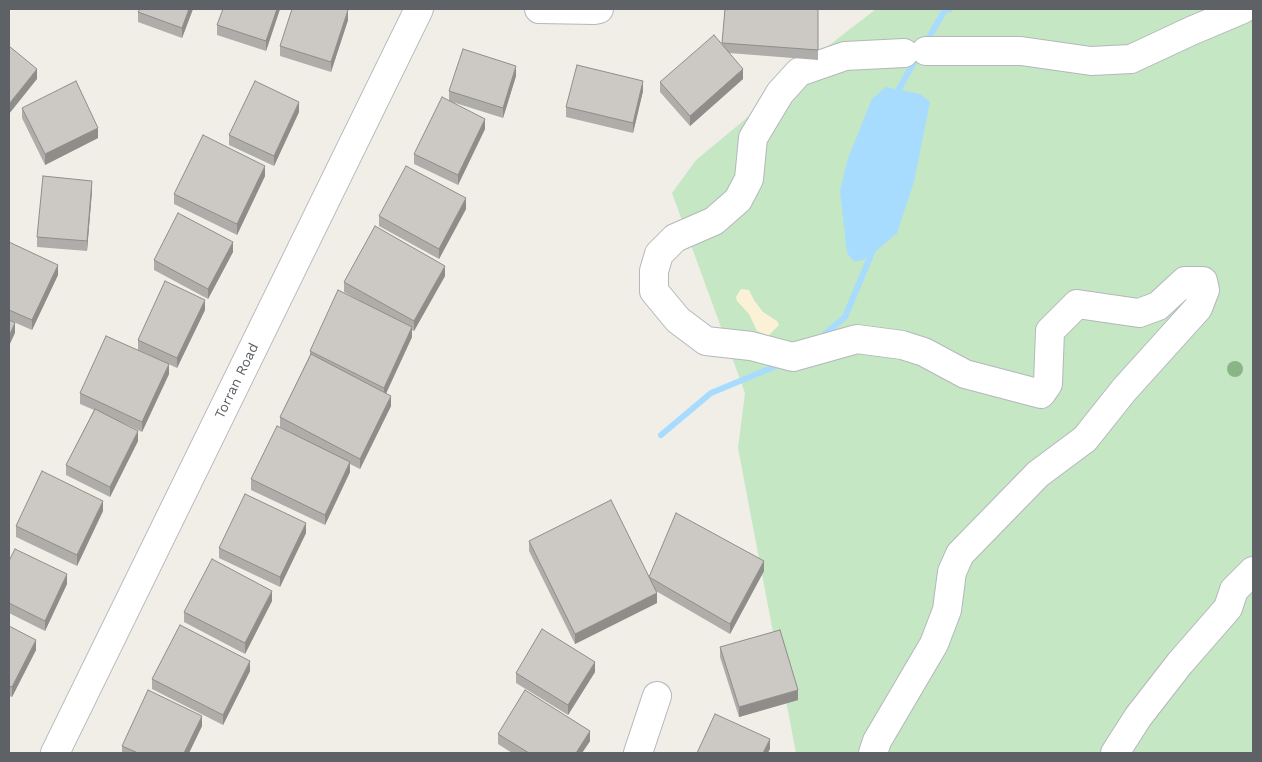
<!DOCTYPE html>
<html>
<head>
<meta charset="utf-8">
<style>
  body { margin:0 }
  #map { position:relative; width:1262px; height:762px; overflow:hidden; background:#f0eee7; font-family:"Work Sans",sans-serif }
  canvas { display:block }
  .frame { position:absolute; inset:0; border:10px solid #5e6267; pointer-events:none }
</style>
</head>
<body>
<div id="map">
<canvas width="1262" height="762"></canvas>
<div class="frame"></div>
</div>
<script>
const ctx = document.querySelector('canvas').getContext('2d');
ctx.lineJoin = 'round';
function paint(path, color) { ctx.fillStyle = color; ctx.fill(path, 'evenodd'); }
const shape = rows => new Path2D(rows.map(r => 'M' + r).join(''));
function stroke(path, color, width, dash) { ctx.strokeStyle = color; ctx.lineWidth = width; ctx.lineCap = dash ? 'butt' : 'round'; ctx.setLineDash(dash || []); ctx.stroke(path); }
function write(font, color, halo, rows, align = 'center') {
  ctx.font = font + ' "Work Sans",sans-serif'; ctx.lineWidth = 5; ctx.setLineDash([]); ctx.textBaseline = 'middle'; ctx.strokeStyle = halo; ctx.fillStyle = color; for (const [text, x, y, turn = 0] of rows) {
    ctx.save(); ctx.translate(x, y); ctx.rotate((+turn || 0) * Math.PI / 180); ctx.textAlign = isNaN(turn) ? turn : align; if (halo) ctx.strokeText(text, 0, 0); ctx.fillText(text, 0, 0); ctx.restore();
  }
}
paint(shape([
  [876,9,1253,9,1253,753,796,753,738,448,745,393,672,193,696,160,742,122,823,50]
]), '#c5e7c4');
paint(shape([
  [741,289,749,290,754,300,763,312,777,321,779,325,768,336,757,331,749,314,737,301,736,297]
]), '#fbf1d7');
paint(shape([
  [886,87,920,94,930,102,914,182,897,233,881,247,863,260,854,262,847,253,840,191,848,158,872,99]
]), '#a8dcff');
stroke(shape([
  [925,44,945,10,950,9],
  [895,96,918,55],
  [820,338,845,317,874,248],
  [661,435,711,393,781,364]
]), '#a8dcff', 6);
const minor = shape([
  [539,9,595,10,599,9],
  [926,51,1021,51,1091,61,1131,59,1191,31,1243,9],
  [55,753,419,9],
  [638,753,657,696],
  [873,753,877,741,934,644,947,610,952,572,960,554,1038,474,1085,439,1124,390,1198,308,1205,290,1203,281,1185,281,1158,306,1139,313,1077,304,1050,331,1048,384,1041,394,965,374,924,352,902,345,857,339,793,357,751,346,706,341,678,320,654,291,654,271,659,254,675,238,714,221,738,200,749,179,753,138,780,93,799,72,845,56,904,53],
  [1115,753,1138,717,1180,663,1228,608,1234,590,1253,571]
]);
stroke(minor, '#b4b7bb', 30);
stroke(minor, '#fff', 28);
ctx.fillStyle = '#8ab586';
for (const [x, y] of [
  [1235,369]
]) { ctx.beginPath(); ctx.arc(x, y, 8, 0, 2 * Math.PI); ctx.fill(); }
paint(shape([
  [140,9,193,9,182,38,138,22,138,12],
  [280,9,266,51,217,35,217,25],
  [725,9,818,9,818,60,729,53,743,79,690,126,660,92,660,82,722,45],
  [348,20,331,72,280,56,280,46],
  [516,76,503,118,449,101,449,91],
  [643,91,633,133,566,117,566,107],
  [22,108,98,138,45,165,22,118],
  [299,112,274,166,229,145,229,135],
  [485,129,458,185,414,164,414,154],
  [265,176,237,235,174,204,174,194],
  [92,191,87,251,37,247,37,237],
  [466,209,439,259,379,226,379,216],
  [9,242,58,275,32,330,9,320],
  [233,252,208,299,154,270,154,260],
  [445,276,414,331,412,330,412,337,386,393,391,406,360,469,350,464,350,472,325,525,251,490,251,479,306,441,280,427,280,417,310,355,310,351,360,301,344,292,344,282],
  [205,310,177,368,138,350,138,340],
  [169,374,142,432,123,423,138,441,110,497,66,475,66,465,94,410,80,404,80,393],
  [103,511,77,566,16,537,16,526],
  [306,533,280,587,219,558,219,548],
  [529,541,649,577,764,571,730,634,656,591,657,603,575,644,529,551],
  [9,561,67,584,45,631,9,613],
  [272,601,245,654,184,622,184,612],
  [9,626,36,650,12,697,9,696],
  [720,647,798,700,739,717,720,657],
  [250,671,223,725,152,689,152,679],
  [595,672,568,715,516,683,516,673],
  [202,726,189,753,122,753,122,746],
  [498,734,590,741,582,753,511,753,512,753,498,744]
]), '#afada9');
paint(shape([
  [189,9,193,9,182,38,182,28],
  [277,9,280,9,266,51,266,41],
  [348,10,348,20,331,72,331,62],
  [516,66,516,76,503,118,503,108],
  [37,69,37,79,9,114,9,104],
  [743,69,743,79,690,126,690,116],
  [643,81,643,91,633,133,633,123],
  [299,102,299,112,274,166,274,156],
  [485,119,485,129,458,185,458,175],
  [98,128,98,138,45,165,45,154],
  [265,166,265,176,237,235,237,224],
  [92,181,92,191,87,251,87,241],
  [466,198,466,209,439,259,439,249],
  [233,242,233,252,208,299,208,289],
  [58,265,58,275,32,330,32,320],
  [445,266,445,276,414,331,414,321],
  [205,300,205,310,177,368,177,358],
  [15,323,15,333,9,346,9,336],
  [412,327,412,337,384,398,384,388],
  [169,364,169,374,142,432,142,422],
  [391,396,391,406,360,469,360,459],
  [138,431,138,441,110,497,110,487],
  [350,462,350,472,325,525,325,515],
  [103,501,103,511,77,566,77,555],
  [306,523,306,533,280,587,280,577],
  [764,561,764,571,730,634,730,624],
  [67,574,67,584,45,631,45,621],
  [272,591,272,601,245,654,245,643],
  [657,593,657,603,575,644,575,634],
  [36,640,36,650,12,697,12,687],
  [250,661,250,671,223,725,223,715],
  [595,662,595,672,568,715,568,705],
  [798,690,798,700,739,717,739,707],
  [202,716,202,726,189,753,184,753],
  [590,731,590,741,582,753,576,753],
  [770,739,770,749,768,753,763,753]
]), '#8f8d89');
const building = shape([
  [140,9,189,9,182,28,138,12,140,9],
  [223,9,277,9,266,41,217,25,223,9],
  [292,9,345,9,348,10,331,62,280,46,292,9],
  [725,9,818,9,818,50,722,43,725,9],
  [714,35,743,69,690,116,660,82,714,35],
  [9,46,37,69,9,104,9,46],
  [463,49,516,66,503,108,449,91,463,49],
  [577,65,643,81,633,123,566,107,577,65],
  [76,81,98,128,45,154,22,108,76,81],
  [255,81,299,102,274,156,229,135,255,81],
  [442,97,485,119,458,175,414,154,442,97],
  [203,135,265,166,237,224,174,194,203,135],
  [406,166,466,198,439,249,379,216,406,166],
  [43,176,92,181,87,241,37,237,43,176],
  [178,213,233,242,208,289,154,260,178,213],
  [375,226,445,266,414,321,344,282,375,226],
  [9,242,58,265,32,320,9,310,9,242],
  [165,281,205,300,177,358,138,340,165,281],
  [338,290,412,327,384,388,310,351,338,290],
  [9,320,15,323,9,336,9,320],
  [106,336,169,364,142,422,80,393,106,336],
  [311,354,391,396,360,459,280,417,311,354],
  [95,409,138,431,110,487,66,465,95,409],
  [277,426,350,462,325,515,251,479,277,426],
  [42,471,103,501,77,555,16,526,42,471],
  [245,494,306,523,280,577,219,548,245,494],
  [611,500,657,593,575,634,529,541,611,500],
  [676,513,764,561,730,624,649,577,676,513],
  [15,549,67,574,45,621,9,603,9,561,15,549],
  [212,559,272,591,245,643,184,612,212,559],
  [180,625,250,661,223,715,152,679,180,625],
  [9,626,36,640,12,687,9,686,9,626],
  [542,629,595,662,568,705,516,673,542,629],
  [780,630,798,690,739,707,720,647,780,630],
  [148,690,202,716,184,753,138,753,122,746,148,690],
  [525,690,590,731,576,753,529,753,498,734,525,690],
  [715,714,770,739,763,753,697,753,715,714]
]);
paint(building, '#ccc9c4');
stroke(building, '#8f8d89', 1);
write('14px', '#5e6267', '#fff', [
  ["Torran Road",237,381,-64]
]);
</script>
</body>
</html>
